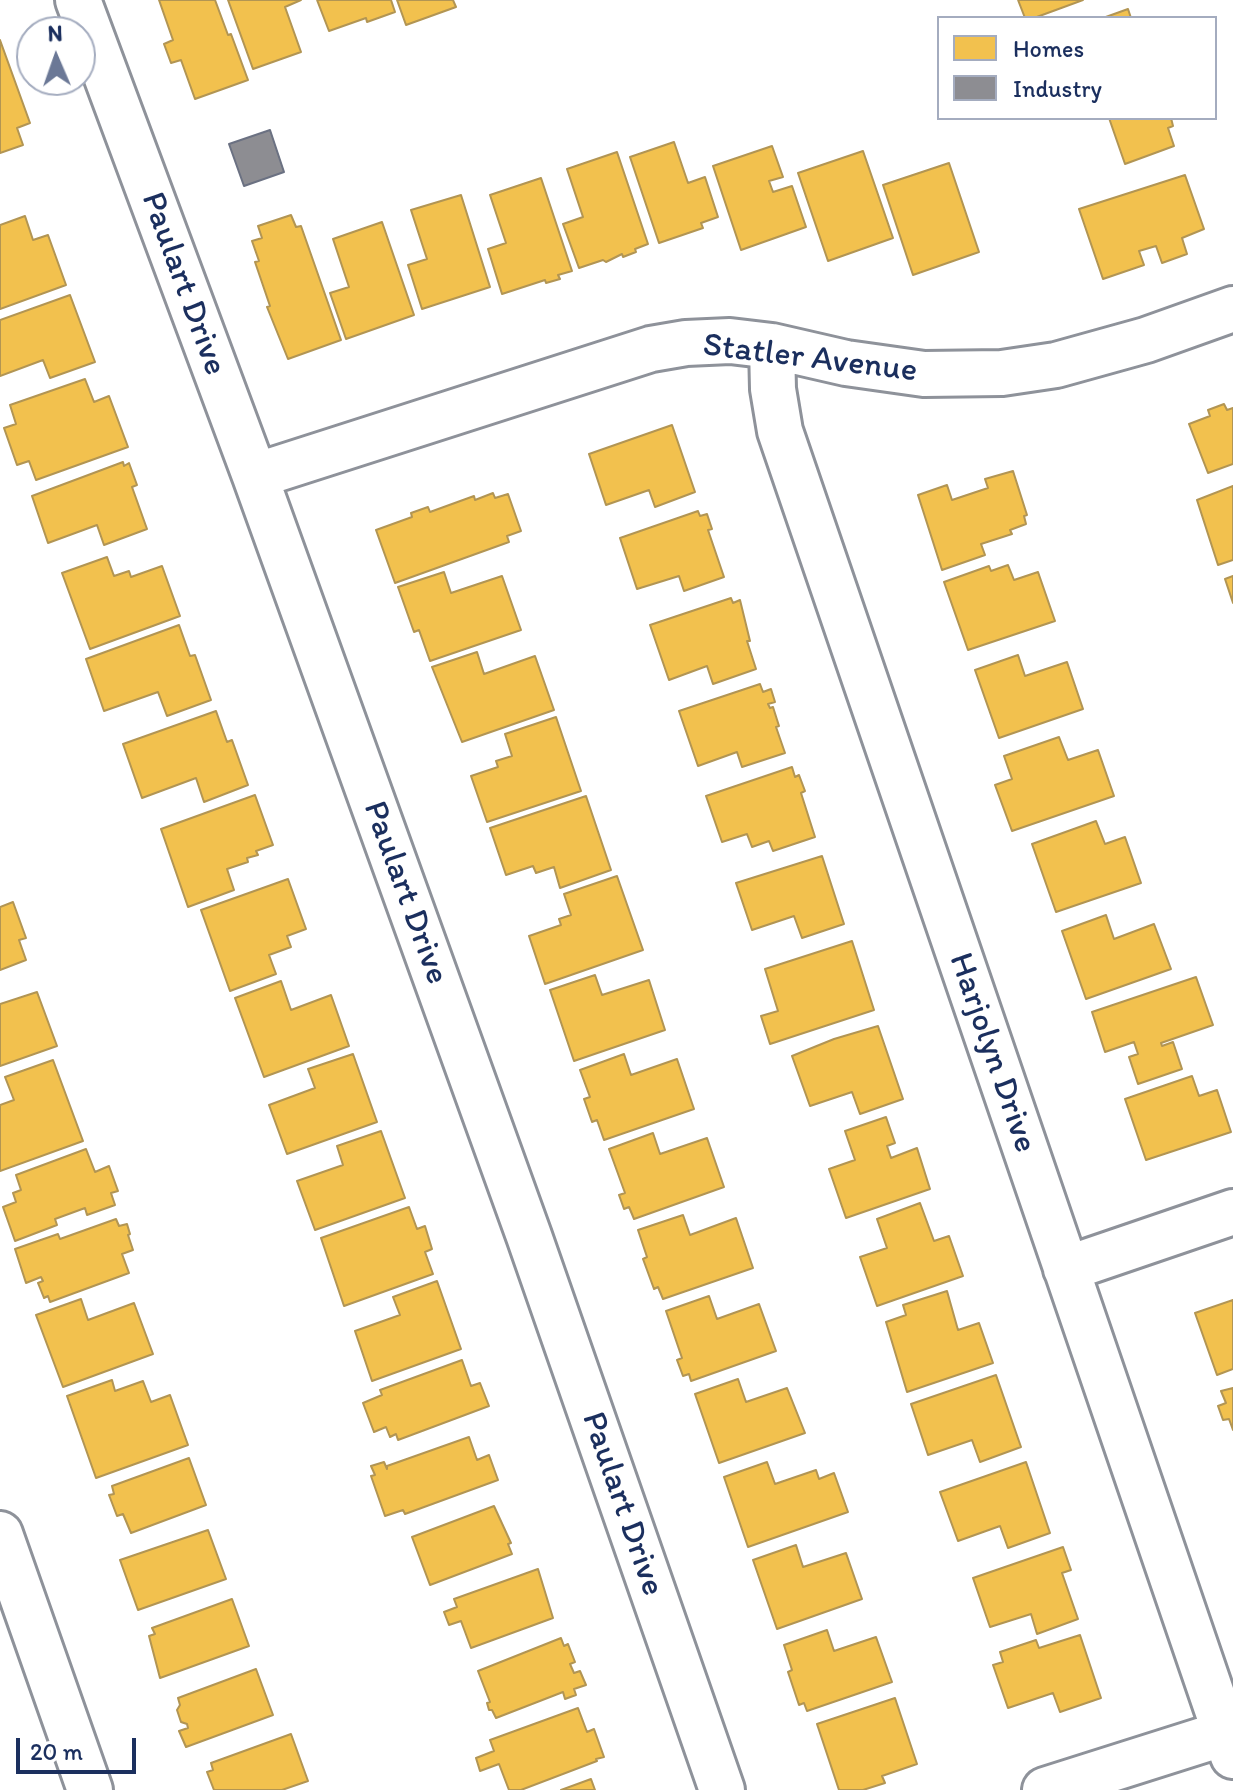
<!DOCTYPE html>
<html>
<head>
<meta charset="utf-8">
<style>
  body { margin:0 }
  #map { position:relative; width:1233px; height:1790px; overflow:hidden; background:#fff; font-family:Itim,sans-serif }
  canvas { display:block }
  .legend { position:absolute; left:937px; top:16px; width:280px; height:104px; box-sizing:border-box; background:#fff; border:2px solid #a4acbf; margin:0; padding:10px 14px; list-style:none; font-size:24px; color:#1b2f5e }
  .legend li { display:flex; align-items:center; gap:16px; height:40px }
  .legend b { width:40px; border:2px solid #a4acbf }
  .north { position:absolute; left:16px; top:16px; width:80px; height:80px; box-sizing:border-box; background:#fff; border:2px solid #a4acbf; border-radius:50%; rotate:358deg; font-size:22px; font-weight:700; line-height:32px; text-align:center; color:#1b2f5e }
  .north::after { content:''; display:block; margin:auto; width:28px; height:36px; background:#6b7896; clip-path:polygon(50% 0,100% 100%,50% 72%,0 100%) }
  .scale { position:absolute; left:16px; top:1738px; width:120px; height:36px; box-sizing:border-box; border:4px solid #1b2f5e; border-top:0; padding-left:10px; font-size:24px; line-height:28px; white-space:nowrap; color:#1b2f5e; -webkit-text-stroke:6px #fff; paint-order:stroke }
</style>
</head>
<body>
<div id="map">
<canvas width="1233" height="1790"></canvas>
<ul class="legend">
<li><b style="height:22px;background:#f2c14e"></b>Homes</li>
<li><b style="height:22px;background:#8d8d92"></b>Industry</li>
</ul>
<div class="north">N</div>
<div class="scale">20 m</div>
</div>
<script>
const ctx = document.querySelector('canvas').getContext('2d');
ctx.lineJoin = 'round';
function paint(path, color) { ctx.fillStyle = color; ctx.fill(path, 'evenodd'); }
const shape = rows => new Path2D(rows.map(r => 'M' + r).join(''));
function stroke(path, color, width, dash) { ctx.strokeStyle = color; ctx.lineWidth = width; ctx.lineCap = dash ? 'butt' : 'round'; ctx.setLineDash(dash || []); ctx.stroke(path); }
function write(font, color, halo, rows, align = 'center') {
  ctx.font = font + ' Itim,sans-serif'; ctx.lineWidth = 8; ctx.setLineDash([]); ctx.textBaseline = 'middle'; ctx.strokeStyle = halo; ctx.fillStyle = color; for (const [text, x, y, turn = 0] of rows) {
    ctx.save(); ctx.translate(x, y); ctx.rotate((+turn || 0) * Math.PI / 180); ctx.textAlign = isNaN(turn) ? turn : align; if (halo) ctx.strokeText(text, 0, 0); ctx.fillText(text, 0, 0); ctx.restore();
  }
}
const homes = shape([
  [159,0,215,0,228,35,231,34,248,80,195,99,181,60,171,63,164,44,173,40,159,0],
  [228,0,301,0,285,7,301,52,253,69,228,0],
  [317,0,391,0,395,12,367,22,366,18,329,31,317,0],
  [397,0,453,0,456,7,406,25,397,0],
  [1018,0,1083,0,1034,18,1025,18,1018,0],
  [1128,9,1131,18,1103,18,1128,9],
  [0,40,30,123,17,128,23,145,0,153,0,40],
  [1109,118,1171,118,1173,126,1168,128,1174,146,1125,164,1109,118],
  [674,142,688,183,705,177,718,217,701,223,703,228,659,243,630,157,674,142],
  [772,146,783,177,769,181,773,192,792,186,806,227,741,250,713,166,772,146],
  [863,151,893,238,828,261,798,173,863,151],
  [617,152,648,244,635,249,636,252,623,257,622,254,606,262,603,260,579,268,563,224,583,217,567,169,617,152],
  [949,163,979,252,913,275,883,185,949,163],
  [1185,175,1204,229,1182,238,1187,254,1162,263,1156,246,1139,251,1144,265,1103,279,1079,209,1185,175],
  [541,178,572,271,558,275,560,279,546,283,545,280,502,294,488,249,506,243,490,195,541,178],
  [461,195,490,287,422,309,408,265,427,259,411,210,461,195],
  [291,215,296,227,301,226,341,340,288,359,267,307,270,306,255,262,259,261,252,241,262,238,258,226,291,215],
  [25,216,33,240,48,235,66,285,0,309,0,225,25,216],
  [382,222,414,315,346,339,330,293,349,287,333,239,382,222],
  [70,295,95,362,50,378,43,360,0,376,0,320,70,295],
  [85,379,94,402,109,396,128,447,36,480,29,461,17,465,4,428,16,424,10,405,85,379],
  [1224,404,1227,410,1233,408,1233,464,1208,473,1189,424,1210,416,1208,410,1224,404],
  [672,425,695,492,655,507,649,490,606,505,589,454,672,425],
  [123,462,124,466,129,463,137,485,132,487,147,529,104,545,97,525,48,543,32,496,123,462],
  [1013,471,1027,515,1024,516,1026,524,1010,530,1012,534,981,544,985,555,942,570,918,495,947,485,952,500,988,488,985,479,1013,471],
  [1233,486,1233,560,1218,565,1197,500,1233,486],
  [493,493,495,498,508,494,521,531,507,536,509,542,395,583,376,530,412,517,411,513,428,507,430,512,474,496,475,500,493,493],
  [698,511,700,516,707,514,712,529,708,530,724,577,684,591,679,576,637,589,620,538,698,511],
  [107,557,114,576,129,571,131,577,162,566,180,616,90,649,62,573,107,557],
  [1008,565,1014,580,1038,572,1055,621,968,650,944,582,989,566,991,571,1008,565],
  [444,572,451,593,502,576,521,630,430,661,419,630,414,632,398,587,444,572],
  [1233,576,1233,603,1225,579,1233,576],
  [731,598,733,603,740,600,750,641,747,641,756,669,713,684,707,666,669,680,650,625,731,598],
  [179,625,190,656,195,655,211,700,167,716,158,692,104,711,86,659,179,625],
  [477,652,484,674,535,656,554,710,462,742,432,667,477,652],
  [1018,655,1025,676,1067,662,1083,709,999,738,975,670,1018,655],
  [760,684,763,692,771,689,775,702,768,704,770,708,773,707,779,726,776,727,785,753,742,767,737,752,698,766,679,711,760,684],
  [216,711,227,742,232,740,248,785,204,802,196,778,142,798,123,744,216,711],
  [556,717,581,791,487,822,471,776,498,767,496,761,512,756,505,734,556,717],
  [1059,737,1068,760,1098,750,1114,796,1012,831,995,785,1012,779,1004,756,1059,737],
  [792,767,795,777,799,775,805,791,801,793,815,837,773,851,769,841,752,847,747,834,722,842,706,796,792,767],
  [255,795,273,845,256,851,258,855,247,858,248,862,227,869,234,890,188,907,161,829,255,795],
  [586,796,611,870,560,888,554,867,536,873,533,866,506,875,490,828,586,796],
  [1096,821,1105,844,1125,837,1141,883,1056,912,1032,844,1096,821],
  [822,856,844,924,802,938,794,916,752,930,736,883,822,856],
  [617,876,643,950,545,984,529,936,561,925,559,919,571,915,564,894,617,876],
  [288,879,306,929,287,936,291,947,269,955,276,974,230,991,201,910,288,879],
  [13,902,26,938,19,940,26,960,0,970,0,907,13,902],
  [1106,915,1114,939,1154,924,1171,969,1086,999,1062,931,1106,915],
  [852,941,874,1010,770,1044,761,1016,778,1011,765,969,852,941],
  [595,975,602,995,649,980,665,1030,574,1061,550,990,595,975],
  [1196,977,1213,1025,1161,1043,1162,1046,1173,1042,1182,1069,1138,1084,1129,1057,1138,1054,1134,1042,1105,1052,1092,1012,1196,977],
  [281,981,291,1010,331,995,349,1046,264,1077,235,998,281,981],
  [37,992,57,1046,0,1066,0,1004,37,992],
  [878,1026,903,1099,860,1114,852,1092,810,1106,792,1056,834,1039,878,1026],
  [353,1054,377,1122,287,1154,269,1105,315,1088,308,1069,353,1054],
  [624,1054,631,1075,677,1059,694,1109,604,1140,597,1120,592,1122,584,1099,590,1097,580,1070,624,1054],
  [53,1060,83,1141,0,1171,0,1105,14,1100,5,1077,53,1060],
  [1192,1076,1199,1096,1217,1090,1231,1132,1146,1160,1125,1099,1192,1076],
  [886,1117,895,1143,887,1146,891,1158,917,1148,930,1189,846,1218,829,1169,855,1160,845,1131,886,1117],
  [381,1131,405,1198,315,1230,297,1181,343,1165,337,1146,381,1131],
  [653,1133,660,1154,707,1138,724,1187,634,1219,629,1207,624,1209,619,1195,625,1193,609,1149,653,1133],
  [86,1149,95,1172,109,1166,118,1191,111,1193,115,1205,87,1215,85,1208,55,1219,57,1225,15,1241,3,1207,16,1202,13,1193,21,1190,16,1175,86,1149],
  [920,1203,934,1241,949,1236,963,1276,877,1306,860,1257,887,1248,877,1219,920,1203],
  [409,1207,417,1229,425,1226,432,1249,425,1252,433,1274,344,1306,321,1238,409,1207],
  [683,1215,690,1235,736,1218,753,1268,663,1299,658,1287,654,1289,643,1259,647,1257,638,1230,683,1215],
  [116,1219,119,1226,127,1224,130,1234,128,1235,133,1250,122,1254,129,1273,50,1302,48,1296,44,1298,38,1283,43,1281,41,1277,26,1283,15,1249,58,1234,60,1239,116,1219],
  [437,1281,461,1349,372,1381,355,1331,400,1315,393,1297,437,1281],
  [947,1291,958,1330,979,1323,993,1363,907,1392,886,1322,906,1315,903,1305,947,1291],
  [709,1296,717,1319,759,1304,776,1351,691,1381,689,1374,683,1376,677,1360,682,1358,666,1311,709,1296],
  [81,1299,88,1320,134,1303,153,1354,63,1387,36,1315,81,1299],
  [1233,1300,1233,1369,1217,1375,1195,1313,1233,1300],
  [462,1360,471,1386,480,1383,489,1406,398,1440,396,1434,390,1437,386,1427,374,1432,363,1403,382,1395,380,1390,462,1360],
  [996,1375,1021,1447,980,1462,972,1440,928,1455,911,1404,996,1375],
  [738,1379,746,1402,787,1388,805,1433,719,1463,695,1394,738,1379],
  [112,1380,115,1391,143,1381,151,1402,170,1395,188,1445,96,1478,67,1396,112,1380],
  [1233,1388,1233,1430,1229,1419,1223,1420,1218,1406,1226,1403,1221,1391,1233,1388],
  [469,1437,477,1460,489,1455,498,1480,405,1514,403,1510,385,1516,371,1476,375,1475,371,1466,384,1462,387,1469,387,1466,469,1437],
  [189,1458,206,1505,131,1533,123,1514,117,1516,109,1495,114,1494,112,1486,189,1458],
  [767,1462,775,1484,816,1470,819,1479,834,1473,848,1512,748,1547,724,1477,767,1462],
  [1026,1462,1050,1533,1008,1548,1000,1526,958,1541,940,1492,1026,1462],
  [494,1506,511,1543,508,1544,512,1554,430,1585,412,1537,494,1506],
  [208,1530,226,1579,138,1610,120,1560,208,1530],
  [796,1545,803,1567,846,1553,862,1599,777,1629,753,1560,796,1545],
  [1063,1547,1071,1570,1062,1573,1078,1619,1037,1634,1031,1614,990,1627,973,1578,1063,1547],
  [538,1569,553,1618,471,1648,461,1621,449,1625,444,1612,457,1607,454,1599,538,1569],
  [232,1599,249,1646,160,1678,149,1636,155,1634,152,1628,232,1599],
  [827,1630,834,1651,876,1637,892,1682,807,1711,804,1703,799,1705,788,1672,792,1670,784,1645,827,1630],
  [1080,1635,1101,1698,1060,1712,1053,1693,1008,1708,993,1665,1003,1662,1000,1652,1036,1640,1039,1648,1080,1635],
  [561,1638,564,1646,568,1644,575,1662,570,1664,574,1673,580,1671,586,1685,574,1689,576,1695,565,1699,563,1692,496,1718,492,1710,489,1710,487,1703,490,1702,478,1671,561,1638],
  [256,1669,273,1715,186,1747,179,1731,188,1728,187,1724,181,1722,177,1710,180,1705,178,1698,256,1669],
  [895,1698,917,1764,882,1776,885,1783,863,1790,839,1790,817,1724,895,1698],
  [578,1708,587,1732,594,1729,604,1757,596,1759,597,1761,521,1790,509,1790,499,1764,480,1771,476,1758,494,1751,490,1740,578,1708],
  [291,1734,308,1781,282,1790,214,1790,207,1772,213,1770,211,1763,291,1734],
  [591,1779,595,1790,561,1790,591,1779]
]);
paint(homes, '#f2c14e');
stroke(homes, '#b29553', 2);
const industry = shape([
  [270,130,284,172,244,186,229,144,270,130]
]);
paint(industry, '#8d8d92');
stroke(industry, '#6b7182', 2);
const minor = shape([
  [78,0,255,476,529,1236,722,1790],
  [772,346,773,389,780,431,1233,1756],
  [255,476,651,349,686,343,730,341,772,346,846,363,924,374,1002,373,1056,365,1146,340,1233,309],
  [1066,1269,1233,1212],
  [0,1534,90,1790],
  [1045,1790,1225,1733]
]);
stroke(minor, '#8e929a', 50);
stroke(minor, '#fff', 44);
write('34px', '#1b2f5e', '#fff', [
  ["Paulart Drive",183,284,70],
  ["Statler Avenue",810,359,7],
  ["Paulart Drive",405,893,70],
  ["Harjolyn Drive",992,1053,71],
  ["Paulart Drive",622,1504,71]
]);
</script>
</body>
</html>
